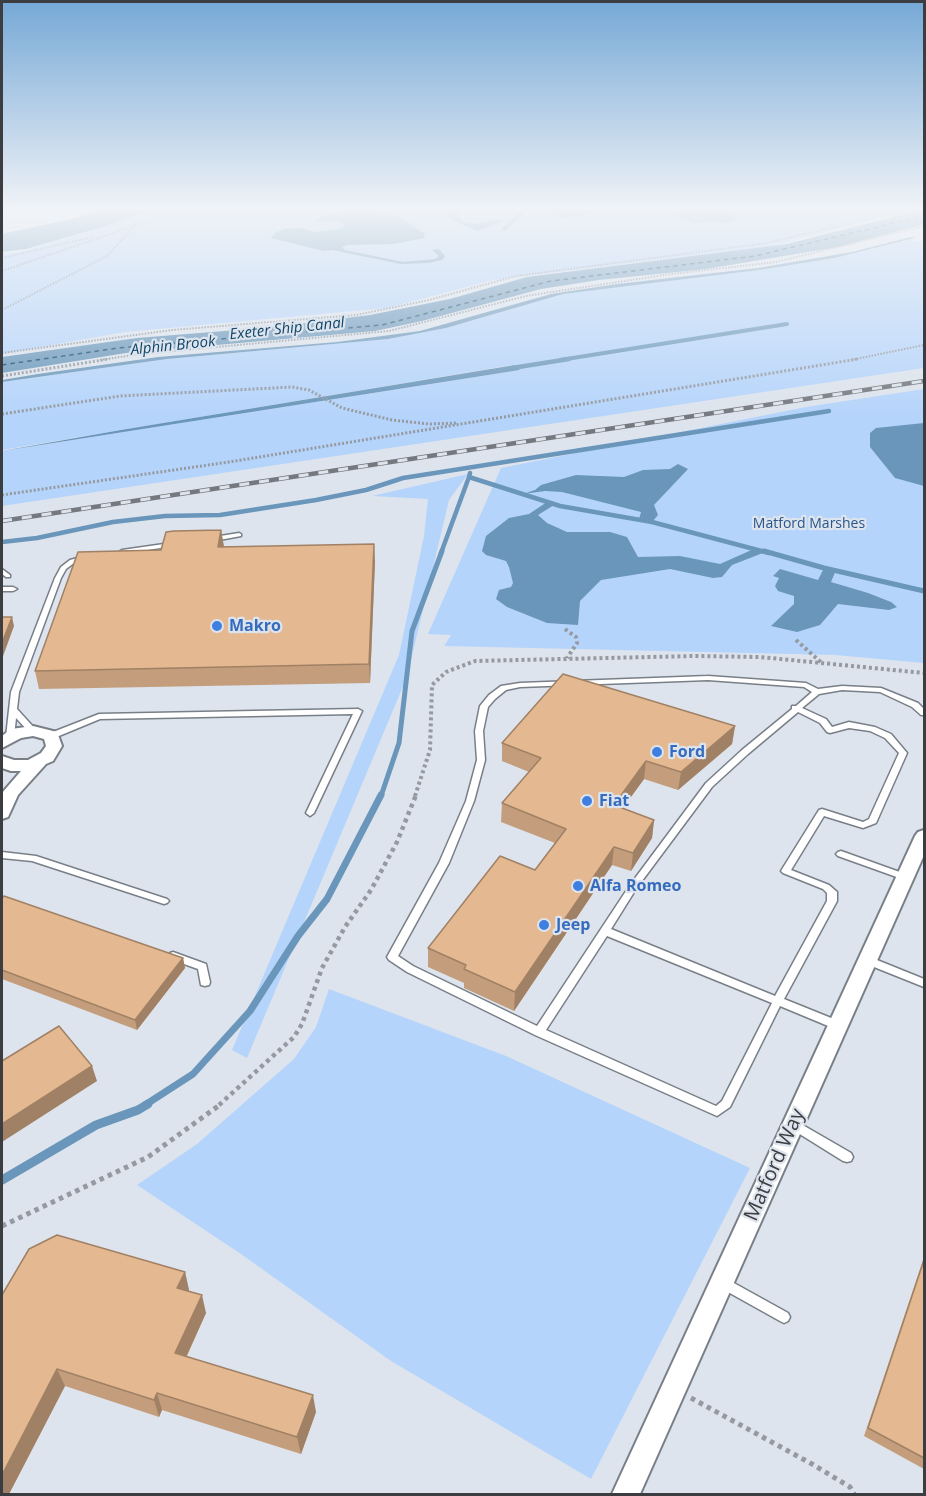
<!DOCTYPE html>
<html>
<head>
<meta charset="utf-8">
<style>
  body { margin:0 }
  #map { position:relative; width:926px; height:1496px; overflow:hidden; background:#dde4ed; font-family:"Open Sans",sans-serif }
  canvas { display:block }
  .frame { position:absolute; inset:0; border:3px solid #3b3d41; pointer-events:none }
</style>
</head>
<body>
<div id="map">
<canvas width="926" height="1496"></canvas>
<div class="frame"></div>
</div>
<script>
const ctx = document.querySelector('canvas').getContext('2d');
ctx.lineJoin = 'round';
function paint(path, color) { ctx.fillStyle = color; ctx.fill(path, 'evenodd'); }
const shape = rows => new Path2D(rows.map(r => 'M' + r).join(''));
function stroke(path, color, width, dash) { ctx.strokeStyle = color; ctx.lineWidth = width; ctx.lineCap = dash ? 'butt' : 'round'; ctx.setLineDash(dash || []); ctx.stroke(path); }
function write(font, color, halo, rows, align = 'center') {
  ctx.font = font + ' "Open Sans",sans-serif'; ctx.lineWidth = 4.5; ctx.setLineDash([]); ctx.textBaseline = 'middle'; ctx.strokeStyle = halo; ctx.fillStyle = color; for (const [text, x, y, turn = 0] of rows) {
    ctx.save(); ctx.translate(x, y); ctx.rotate((+turn || 0) * Math.PI / 180); ctx.textAlign = isNaN(turn) ? turn : align; if (halo) ctx.strokeText(text, 0, 0); ctx.fillText(text, 0, 0); ctx.restore();
  }
}
paint(shape([
  [150,208,921,208,767,247,493,280,387,308,125,332,2,354,2,254,20,252,87,232],
  [911,240,917,242,924,240,924,368,2,506,2,451,520,370,512,365,2,450,2,382,167,359,388,339,446,328,563,294,759,270,835,258],
  [924,389,924,663,835,655,444,646,451,635,428,634,501,468,806,407],
  [468,474,449,500,407,677,247,1058,232,1050,399,655,424,536,428,499,372,496],
  [329,989,506,1056,750,1168,591,1479,391,1361,241,1254,137,1185,197,1144,294,1059,316,1027]
]), '#b5d4fb');
paint(shape([
  [106,208,157,208,99,228,26,249,2,252,2,234,84,216],
  [446,208,461,208,458,216,464,222,475,224,497,219,505,221,477,231,454,221,445,212],
  [547,208,603,208,605,209,566,219,547,211],
  [711,208,735,215,736,220,725,223,710,221,694,223,674,216,690,209],
  [924,209,924,224,838,247,706,269,599,280,541,289,422,321,375,331,126,353,2,373,2,357,137,338,274,327,370,315,450,299,527,277,787,244],
  [364,211,400,217,425,234,424,238,394,244,348,245,342,247,345,250,403,262,435,259,439,256,432,250,439,249,445,256,442,260,428,263,401,264,332,250,324,251,271,238,276,232,285,229,303,228,314,232,335,230,344,227,344,224,336,221,316,222,324,215],
  [911,237,915,238,835,258,759,270,563,294,446,328,388,339,167,359,2,382,2,380,38,374,158,357,337,342,420,331,551,294,617,284,758,268,852,252],
  [515,365,520,370,2,451,121,430],
  [924,423,924,486,895,478,870,447,870,433,876,428],
  [678,464,688,469,654,505,658,515,652,522,639,519,641,512,562,492,545,491,523,494,535,490,541,485,576,475,624,477,643,470,670,469],
  [547,502,554,505,538,515,547,523,567,532,610,532,627,537,638,557,680,556,720,564,756,548,768,551,732,565,722,577,713,578,670,569,601,580,580,601,578,625,547,623,507,607,496,599,499,590,511,587,513,583,509,567,506,561,486,555,482,551,486,536,509,518,529,514],
  [824,568,836,570,831,582,868,593,891,602,897,607,889,610,838,604,820,625,797,632,771,626,794,604,794,596,778,591,775,586,779,578,773,576,780,569,818,580]
]), '#6996ba');
stroke(shape([
  [504,229,527,208],
  [560,360,787,324]
]), '#6996ba', 4);
stroke(shape([
  [512,368,569,359],
  [470,473,469,477,560,506,652,522,769,553],
  [2,542,37,538,113,522,165,516,220,515,316,500,366,490,403,478,829,411],
  [441,553,469,477]
]), '#6996ba', 4.5);
stroke(shape([
  [764,551,824,568,924,591],
  [381,796,399,743,412,631,442,551]
]), '#6996ba', 5);
stroke(shape([
  [145,1105,193,1074,250,1011,298,936,327,899,381,795]
]), '#6996ba', 7);
stroke(shape([
  [2,1180,96,1125,138,1110,148,1104]
]), '#6996ba', 9);
stroke(shape([
  [2,365,118,348,382,325,551,281,755,256,924,216]
]), '#0f4569', 1.5, [4.5, 4]);
const service = shape([
  [239,533,241,534,241,536,214,541,211,539,214,537,239,533],
  [171,543,174,545,173,546,122,554,119,552,122,550,171,543],
  [85,556,88,558,87,559,74,563,66,569,61,578,19,692,17,709,37,731,36,733,30,733,16,718,14,737,10,740,7,739,6,737,11,692,55,578,61,567,70,560,85,556],
  [2,569,10,575,10,577,6,577,2,574,2,569],
  [2,587,13,587,17,589,13,591,2,591,2,587],
  [708,676,806,683,818,689,842,686,881,688,918,703,924,709,924,715,921,715,912,707,880,692,842,690,819,694,802,708,826,719,832,727,849,722,875,727,891,734,907,753,876,823,863,828,824,816,791,870,829,885,837,892,837,901,784,999,841,1022,842,1025,841,1028,837,1029,833,1028,780,1006,730,1107,717,1116,535,1035,407,972,389,960,387,957,439,863,466,801,477,760,475,731,480,706,489,695,501,686,520,683,708,676],
  [708,680,804,687,812,692,796,706,792,706,792,709,742,750,706,783,630,885,537,1026,413,966,398,956,449,863,474,801,485,760,483,731,488,707,495,699,506,690,520,687,708,680],
  [798,712,820,723,827,732,830,733,849,728,870,731,885,738,899,753,869,819,863,822,822,809,819,810,781,871,783,873,823,889,827,893,827,901,775,996,611,929,636,889,712,787,748,754,798,712],
  [607,936,772,1003,722,1101,716,1106,546,1030,607,936],
  [358,709,362,711,314,813,310,816,306,813,353,714,100,719,54,738,51,739,47,736,48,734,99,714,358,709],
  [841,851,908,875,910,877,908,879,905,880,838,856,836,854,838,852,841,851],
  [2,852,36,856,167,899,169,901,167,903,164,904,32,861,2,858,2,852],
  [173,952,206,964,210,982,209,985,205,986,201,985,198,969,170,959,168,956,170,953,173,952],
  [867,956,924,979,924,987,864,963,862,960,864,957,867,956],
  [794,1120,851,1153,853,1157,851,1161,847,1162,843,1161,790,1128,788,1125,790,1122,794,1120],
  [723,1277,788,1313,790,1317,788,1321,784,1323,780,1321,719,1287,717,1283,719,1279,723,1277]
]);
const minor = shape([
  [33,726,57,732,62,746,53,761,46,764,18,795,8,817,2,819,2,793,21,771,11,771,2,768,2,756,14,760,28,760,41,753,46,746,44,739,33,736,21,738,2,748,2,736,11,729,33,726],
  [924,830,924,855,640,1494,612,1494,915,836,918,832,924,830]
]);
stroke(service, '#797f87', 3);
stroke(minor, '#797f87', 4);
stroke(shape([
  [2,258,93,237],
  [2,271,169,214,204,208],
  [2,310,107,256,136,224],
  [2,353,172,330,356,315,429,300,516,276,767,243,914,208],
  [100,360,140,354,389,331,526,296,671,274,776,262,924,226],
  [851,360,924,345]
]), '#9599a0', 2, [1.5, 1.5]);
stroke(shape([
  [2,376,109,359],
  [2,414,120,396,292,387,309,390,342,408,392,420,429,424,457,423],
  [2,495,229,462,858,359]
]), '#9599a0', 3, [2, 2]);
stroke(shape([
  [565,629,576,637,577,643,567,658],
  [796,640,823,664],
  [415,796,430,750,432,685,446,672,475,661,694,656,760,657,924,673]
]), '#9599a0', 4, [3, 3]);
stroke(shape([
  [219,1105,294,1037,302,1024,322,968,345,927,371,890,397,842,416,795]
]), '#9599a0', 4.5, [4, 4]);
stroke(shape([
  [2,1226,148,1157,221,1104],
  [691,1398,812,1464,850,1487,854,1494]
]), '#9599a0', 5, [4.5, 4.5]);
paint(service, '#fff');
paint(minor, '#fff');
const rail = shape([
  [2,521,924,381]
]);
stroke(rail, '#75787e', 4.5);
stroke(rail, '#dde4ed', 3, [10]);
paint(shape([
  [221,530,224,547,375,561,370,683,39,689,35,671,161,550],
  [735,726,732,744,678,790,644,779,623,808,654,820,652,838,631,871,612,865,514,1011,464,988,464,983,428,967,428,948,535,870,555,843,501,822,502,803,529,772,502,761,502,743],
  [2,898,183,958,185,968,137,1030,2,979],
  [924,1257,924,1469,864,1436],
  [185,1272,189,1291,206,1313,187,1356,316,1412,301,1454,162,1410,159,1417,65,1386,9,1494,2,1494,2,1295]
]), '#c49e7c');
paint(shape([
  [221,530,224,547,218,547],
  [374,544,375,561,370,683,369,664],
  [12,617,14,626,2,659,2,643],
  [735,726,732,744,678,790,681,772],
  [646,761,644,779,612,823,614,805],
  [654,820,652,838,631,871,633,853],
  [614,847,612,865,514,1011,515,992],
  [183,958,185,968,137,1030,135,1020],
  [92,1066,97,1081,2,1142,2,1124],
  [185,1272,189,1290,182,1305,177,1288],
  [202,1295,206,1313,180,1370,175,1353],
  [57,1369,65,1386,9,1494,2,1494,2,1475],
  [157,1393,162,1410,159,1417,154,1400],
  [313,1395,316,1412,301,1454,297,1437]
]), '#a08165');
const building = shape([
  [221,530,218,547,374,544,369,664,35,671,78,552,161,550,166,532,174,531,221,530],
  [2,617,12,617,2,643,2,617],
  [563,674,735,726,681,772,646,761,614,805,654,820,633,853,614,847,515,992,464,969,466,965,428,948,500,856,535,870,566,829,502,803,541,758,502,743,563,674],
  [4,896,183,958,135,1020,2,970,2,898,4,896],
  [59,1026,92,1066,2,1124,2,1061,59,1026],
  [57,1235,185,1272,177,1288,202,1295,175,1353,313,1395,297,1437,157,1393,154,1400,57,1369,2,1475,2,1295,29,1249,57,1235],
  [924,1260,924,1458,868,1428,924,1260]
]);
paint(building, '#e4b890');
stroke(building, '#a08165', 1.5);
const sky = ctx.createLinearGradient(0, 0, 0, 417);
sky.addColorStop(0, '#75a8d6');
sky.addColorStop(0.5, '#f0f3f7');
sky.addColorStop(1, '#f0f3f700');
ctx.fillStyle = sky;
ctx.fillRect(0, 0, 926, 417);
for (const [x, y, r, color] of [
  [217,626,6,"#3f7fe0"],
  [657,752,6,"#3f7fe0"],
  [587,801,6,"#3f7fe0"],
  [578,886,6,"#3f7fe0"],
  [544,925,6,"#3f7fe0"]
]) { const dot = new Path2D(); dot.arc(x, y, r, 0, 2 * Math.PI); ctx.fillStyle = color; ctx.fill(dot); stroke(dot, '#dde4ed', 2); }
write('14px', '#28568d', '#dde4ed', [
  ["Matford Marshes",809,524]
]);
write('italic 15px', '#0f4569', '#dde4ed', [
  ["Exeter Ship Canal",287,329,-6],
  ["Alphin Brook",173,346,-6]
]);
write('bold 16px', '#366cbe', '#dde4ed', [
  ["Makro",229,626],
  ["Ford",669,752],
  ["Fiat",599,801],
  ["Alfa Romeo",590,886],
  ["Jeep",556,925]
], 'left');
write('20px', '#3b3d41', '#dde4ed', [
  ["Matford Way",775,1165,-66]
]);
</script>
</body>
</html>
